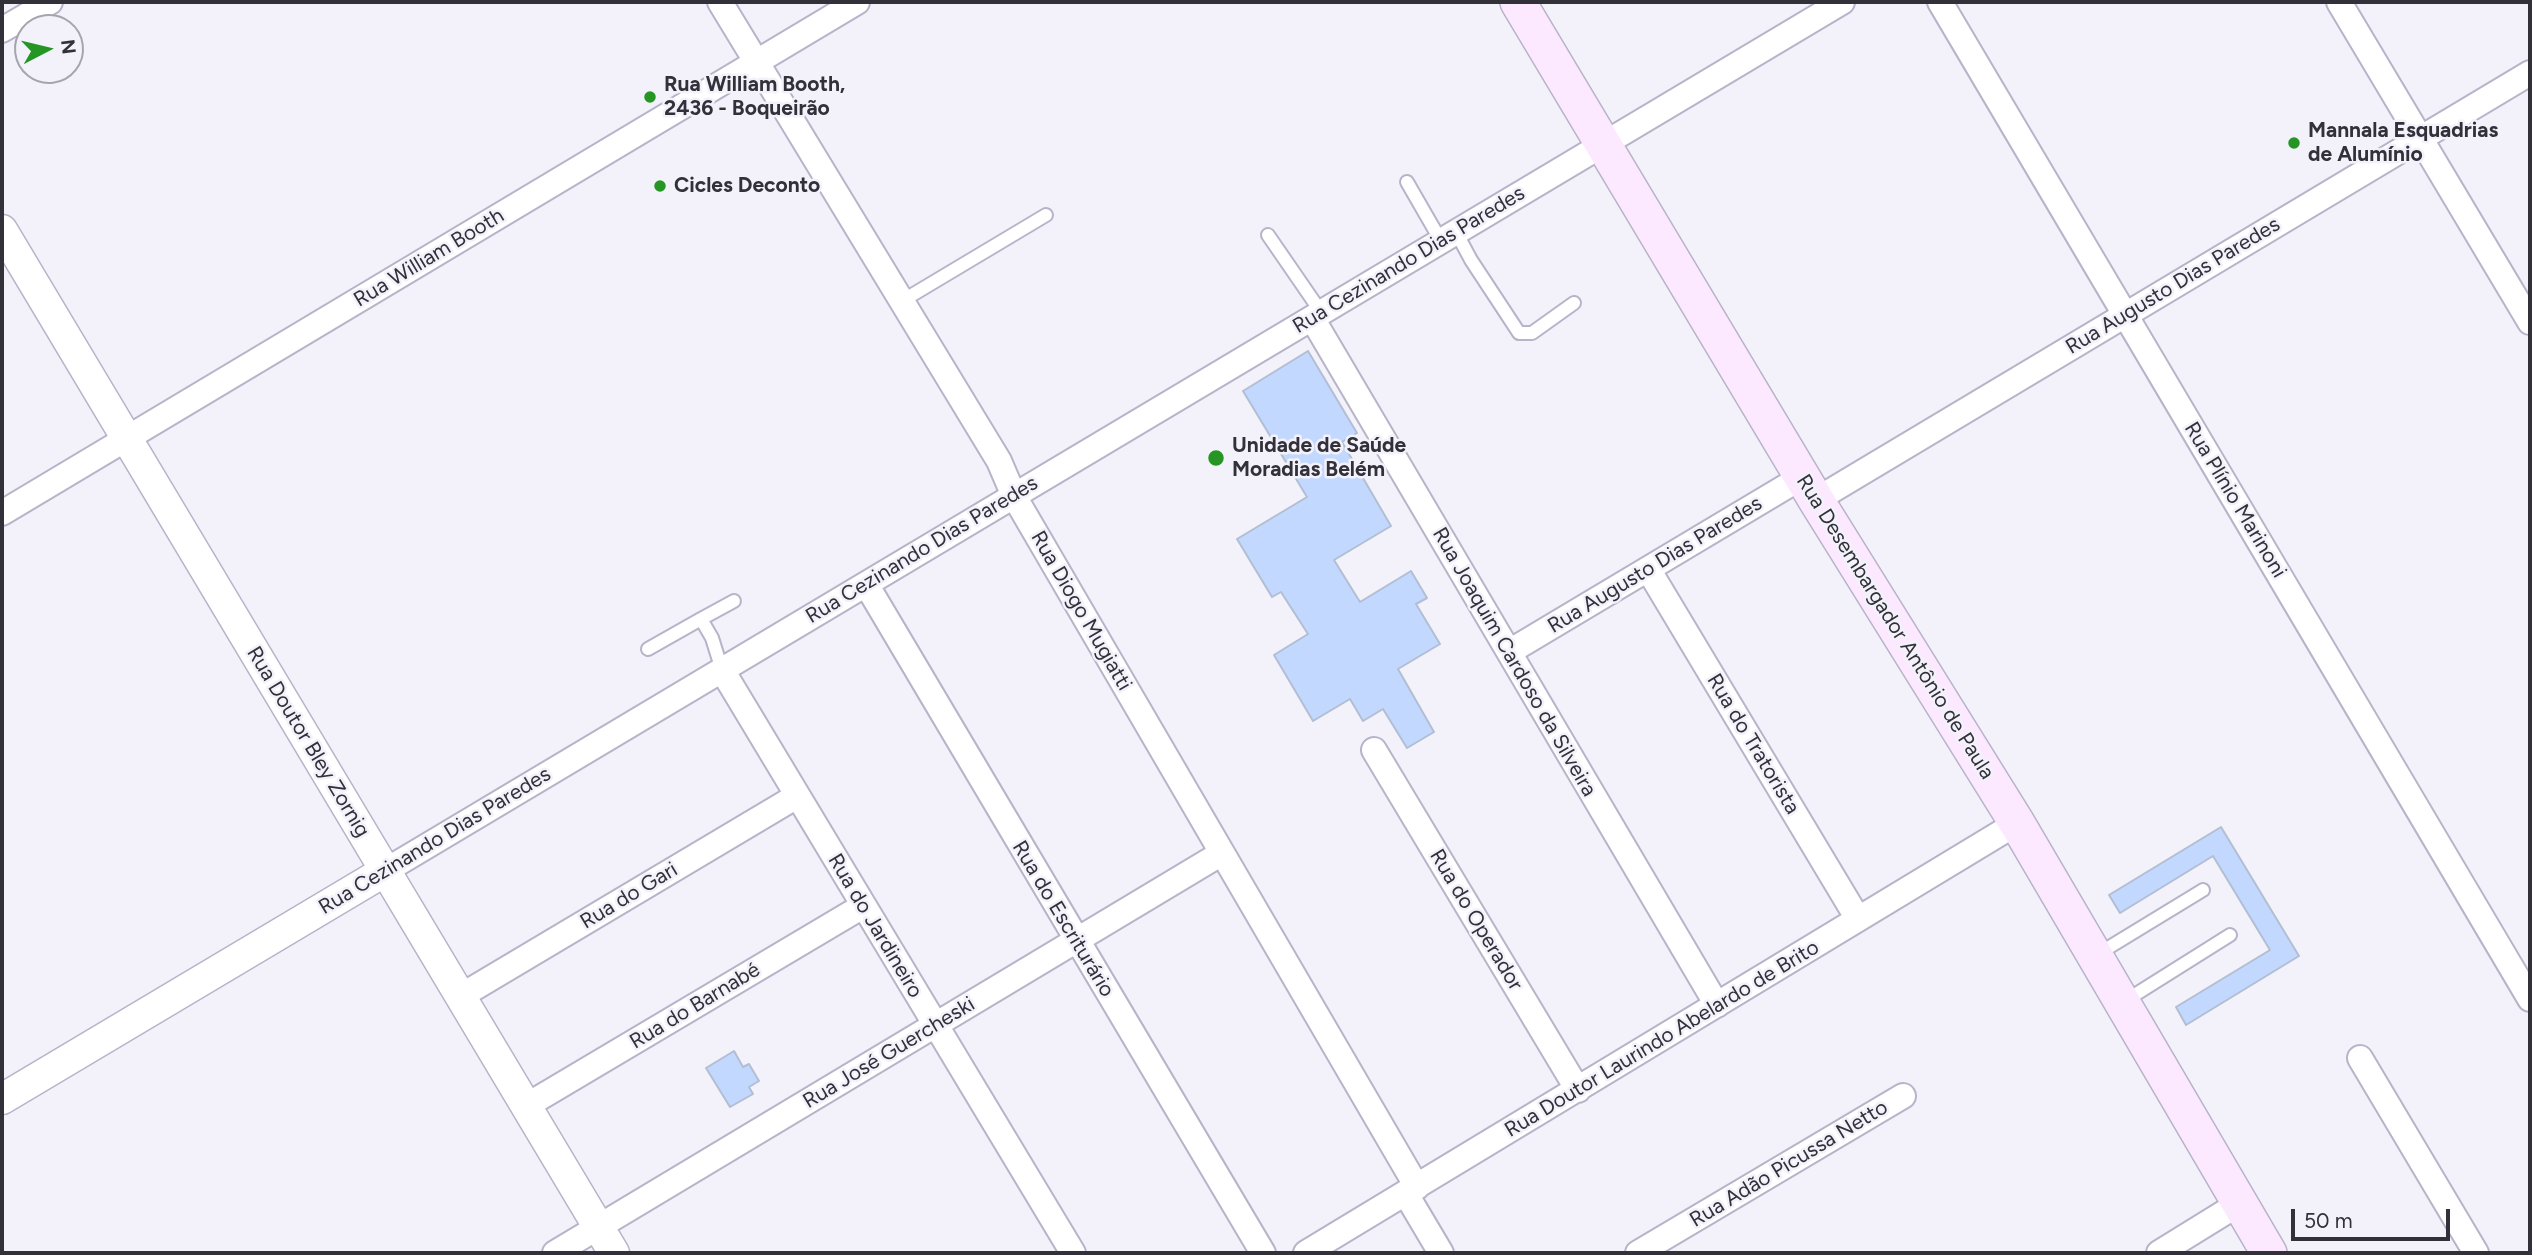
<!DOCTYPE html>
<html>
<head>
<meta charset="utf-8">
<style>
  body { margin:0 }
  #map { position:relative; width:2532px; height:1255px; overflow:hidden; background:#f3f2fb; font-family:Figtree,sans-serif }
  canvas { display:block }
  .frame { position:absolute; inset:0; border:4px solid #323039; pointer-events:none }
  .north { position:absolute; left:14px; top:14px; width:70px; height:70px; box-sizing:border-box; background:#f3f2fb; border:2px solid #a6a4ad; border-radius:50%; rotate:83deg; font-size:19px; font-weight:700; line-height:28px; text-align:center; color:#323039 }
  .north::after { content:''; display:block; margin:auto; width:24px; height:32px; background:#259624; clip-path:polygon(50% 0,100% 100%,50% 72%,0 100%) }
  .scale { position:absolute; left:2291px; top:1209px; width:159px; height:32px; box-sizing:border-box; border:4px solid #323039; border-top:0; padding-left:9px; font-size:21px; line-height:24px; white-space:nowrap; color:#323039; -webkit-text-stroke:5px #f3f2fb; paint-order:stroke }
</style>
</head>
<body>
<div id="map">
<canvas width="2532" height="1255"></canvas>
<div class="frame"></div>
<div class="north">N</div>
<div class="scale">50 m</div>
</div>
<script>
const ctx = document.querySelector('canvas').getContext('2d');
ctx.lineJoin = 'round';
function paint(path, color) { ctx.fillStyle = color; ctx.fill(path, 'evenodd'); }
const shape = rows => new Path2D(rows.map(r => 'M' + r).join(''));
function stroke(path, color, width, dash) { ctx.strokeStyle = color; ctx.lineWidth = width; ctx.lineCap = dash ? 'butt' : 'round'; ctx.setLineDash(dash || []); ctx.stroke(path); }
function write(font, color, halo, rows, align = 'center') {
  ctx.font = font + ' Figtree,sans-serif'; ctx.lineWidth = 5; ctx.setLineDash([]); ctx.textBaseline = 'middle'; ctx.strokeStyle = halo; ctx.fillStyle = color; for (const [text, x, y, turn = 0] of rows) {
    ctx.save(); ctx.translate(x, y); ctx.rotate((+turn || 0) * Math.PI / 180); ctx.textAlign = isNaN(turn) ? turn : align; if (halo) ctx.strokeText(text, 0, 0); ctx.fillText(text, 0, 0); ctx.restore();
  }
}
const building = shape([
  [1308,351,1357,433,1342,442,1391,526,1334,560,1360,602,1411,571,1427,598,1416,604,1440,644,1398,669,1434,732,1407,748,1383,709,1363,721,1350,699,1313,721,1274,655,1308,634,1281,592,1272,597,1237,539,1307,497,1243,391,1308,351],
  [2221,827,2299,956,2186,1025,2176,1007,2270,950,2213,856,2120,913,2109,895,2221,827],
  [734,1051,743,1067,749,1064,759,1081,749,1087,753,1094,730,1107,706,1068,734,1051]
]);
paint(building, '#c2d8fe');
stroke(building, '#b2bed3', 2);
const service = shape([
  [1407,182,1441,241],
  [1456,232,1471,260,1519,333,1532,333,1574,303],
  [1268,235,1321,312],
  [902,301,1046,215],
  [648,649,701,619],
  [722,670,712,638,701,619,734,601],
  [2098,954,2203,890],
  [2125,1001,2230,935]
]);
const minor = shape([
  [720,2,999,461,1014,496,1417,1187],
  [1940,2,2530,999],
  [2339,2,2530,322],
  [2,30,50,2],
  [1312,318,1717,1005],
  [1816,500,2530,73],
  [2,513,857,2],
  [1648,569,1858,919],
  [866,584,1263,1253],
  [1509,652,1802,477],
  [722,670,1073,1253],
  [1374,750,1578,1090],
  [385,871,1842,2],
  [461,996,797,796],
  [2360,1058,2476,1253],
  [526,1106,863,906],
  [1406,1194,1441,1253],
  [555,1253,1222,853],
  [1306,1253,2017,823],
  [1638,1253,1903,1096],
  [2159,1253,2240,1203]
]);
const tertiary = shape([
  [2,230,614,1253],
  [2,1099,385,871]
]);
const secondary = shape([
  [1518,2,1816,500,2017,823,2269,1253]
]);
stroke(service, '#b7b4ca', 16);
stroke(minor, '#b7b4ca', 28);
stroke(tertiary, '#b7b4ca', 33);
stroke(secondary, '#b7b4ca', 38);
stroke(service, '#fff', 12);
stroke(minor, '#fff', 24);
stroke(tertiary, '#fff', 30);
stroke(secondary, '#fce8ff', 35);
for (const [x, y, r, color] of [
  [650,97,7,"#259624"],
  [2294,143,7,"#259624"],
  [660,186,7,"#259624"],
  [1216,458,9,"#259624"]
]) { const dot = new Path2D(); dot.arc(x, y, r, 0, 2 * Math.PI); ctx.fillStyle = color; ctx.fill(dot); stroke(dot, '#f3f2fb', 2.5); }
write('bold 21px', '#323039', '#f3f2fb', [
  ["Rua William Booth,",664,85],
  ["2436 - Boqueirão",664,109],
  ["Mannala Esquadrias",2308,131],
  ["de Alumínio",2308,155],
  ["Cicles Deconto",674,186],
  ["Unidade de Saúde",1232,446],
  ["Moradias Belém",1232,470]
], 'left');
write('21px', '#323039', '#f3f2fb', [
  ["Rua William Booth",429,258,-31],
  ["Rua Cezinando Dias Paredes",1409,260,-31],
  ["Rua Augusto Dias Paredes",2173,286,-31],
  ["Rua Plínio Marinoni",2235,500,59],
  ["Rua Cezinando Dias Paredes",922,550,-31],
  ["Rua Augusto Dias Paredes",1655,565,-31],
  ["Rua Diogo Mugiatti",1081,611,60],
  ["Rua Desembargador Antônio de Paula",1895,627,58],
  ["Rua Joaquim Cardoso da Silveira",1514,662,60],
  ["Rua Doutor Bley Zornig",308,742,59],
  ["Rua do Tratorista",1753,744,59],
  ["Rua Cezinando Dias Paredes",435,841,-31],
  ["Rua do Gari",629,896,-31],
  ["Rua do Escriturário",1063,919,59],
  ["Rua do Operador",1476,920,59],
  ["Rua do Jardineiro",875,926,59],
  ["Rua do Barnabé",695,1006,-31],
  ["Rua Doutor Laurindo Abelardo de Brito",1662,1039,-31],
  ["Rua José Guercheski",889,1053,-31],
  ["Rua Adão Picussa Netto",1789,1164,-31]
]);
</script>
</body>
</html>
